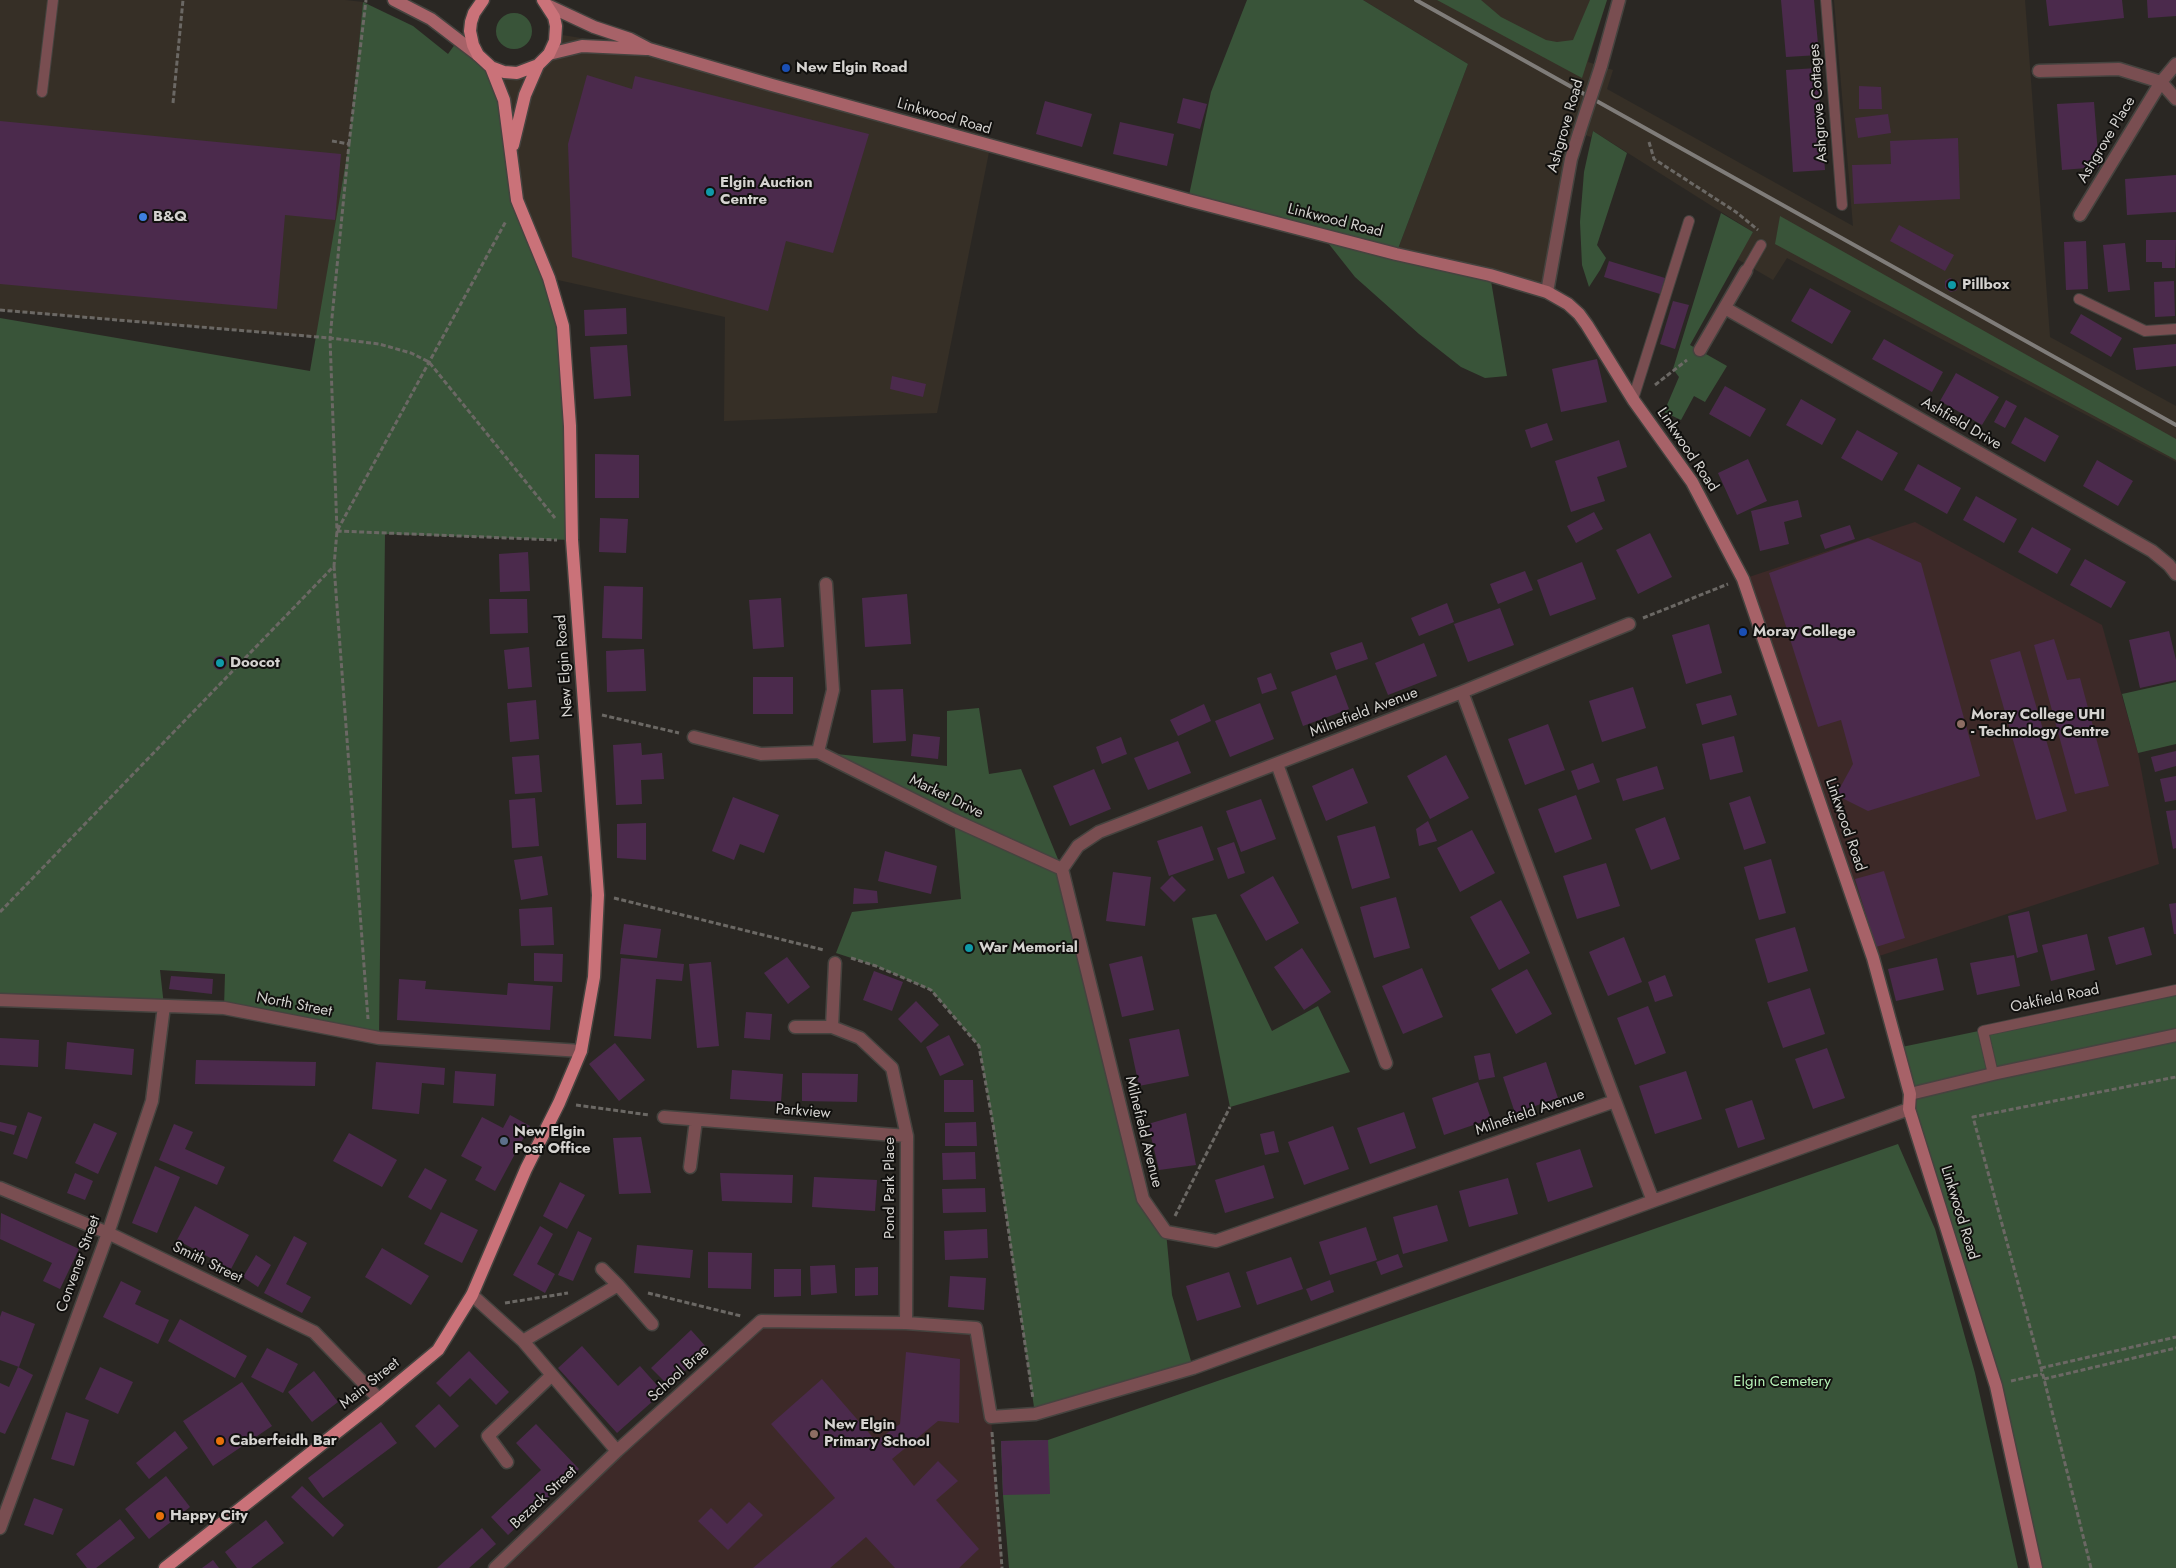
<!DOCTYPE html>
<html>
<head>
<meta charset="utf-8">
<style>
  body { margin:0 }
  canvas { display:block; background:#2a2723 }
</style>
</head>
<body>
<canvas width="2176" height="1568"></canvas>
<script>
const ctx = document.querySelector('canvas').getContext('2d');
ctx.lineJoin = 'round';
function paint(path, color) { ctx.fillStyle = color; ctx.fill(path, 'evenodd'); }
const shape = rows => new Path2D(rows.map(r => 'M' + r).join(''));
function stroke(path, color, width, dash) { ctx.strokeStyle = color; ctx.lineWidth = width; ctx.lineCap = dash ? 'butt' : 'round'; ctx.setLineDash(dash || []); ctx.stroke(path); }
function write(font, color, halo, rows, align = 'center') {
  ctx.font = font + ' Jost,sans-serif'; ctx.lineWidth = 4; ctx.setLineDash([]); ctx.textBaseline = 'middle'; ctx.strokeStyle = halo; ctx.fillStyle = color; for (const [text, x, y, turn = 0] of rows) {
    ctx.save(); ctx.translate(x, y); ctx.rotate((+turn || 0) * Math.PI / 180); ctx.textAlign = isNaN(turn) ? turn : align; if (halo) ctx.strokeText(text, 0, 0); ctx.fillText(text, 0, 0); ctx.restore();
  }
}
paint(shape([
  [0,0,345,0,363,2,330,338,0,310],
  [1363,0,1607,0,1588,62,1613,70,1607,89,1853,226,1834,0,2025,0,2050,337,2176,406,2176,462,1787,258,1773,280,1737,259,1753,232,1593,131,1591,137,1579,133,1547,292,1396,254,1468,64],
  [556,34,649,49,990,147,937,413,724,421,725,317,549,278,517,200,504,100,504,72,531,69]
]), '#362f26');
paint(shape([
  [1915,522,2102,625,2138,753,2159,864,1873,958,1743,579],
  [761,1321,976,1328,991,1417,1002,1568,495,1568]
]), '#3d2928');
paint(shape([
  [1247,0,1363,0,1468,64,1396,254,1490,275,1507,376,1485,378,1461,367,1419,334,1355,277,1321,234,1188,200,1211,92],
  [1437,0,1481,0,1501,17,1546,40,1557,42,1573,40,1590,0,1607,0,1582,78],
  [363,2,413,26,448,54,471,22,473,45,504,72,504,100,517,200,563,326,572,540,385,534,379,1038,224,1008,225,974,160,970,164,1006,0,1000,0,318,310,371,349,144],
  '496 31a18 18 0 1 1 36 0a18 18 0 1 1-36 0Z',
  [1593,131,1627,153,1597,245,1606,258,1600,270,1589,287,1582,265,1580,222,1584,172],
  [1721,213,1753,232,1690,345,1727,366,1705,402,1694,396,1681,420,1664,412,1679,377,1673,369],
  [1780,216,2176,439,2176,460,1775,244],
  [2176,682,2176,744,2138,753,2122,694],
  [979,708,989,774,1021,769,1062,869,1143,1199,1166,1232,1172,1295,1193,1368,1035,1414,993,1124,979,1046,931,990,876,966,836,953,852,912,961,899,954,820,818,752,947,766,947,711],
  [1216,914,1272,1031,1318,1006,1350,1072,1230,1107,1192,918],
  [2176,990,2176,1568,2036,1568,1996,1386,1897,1048],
  [1898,1144,1935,1229,1975,1373,2018,1568,1009,1568,1003,1495,1001,1441,1048,1440]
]), '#395439');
paint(shape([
  [1781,0,1814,0,1819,55,1786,57],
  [2046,0,2122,0,2124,18,2049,26],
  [2147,0,2176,0,2176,16,2148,18],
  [1817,68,1825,170,1793,172,1786,70],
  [587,75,632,89,635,76,869,134,833,253,786,241,768,311,572,257,568,144],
  [1859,86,1881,87,1882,109,1859,109],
  [1183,98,1207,104,1200,129,1177,123],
  [1045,101,1092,114,1082,147,1036,134],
  [2094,102,2099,167,2062,170,2057,104],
  [1888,114,1891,133,1858,138,1855,118],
  [0,121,341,154,335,220,285,215,277,309,0,284],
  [1120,122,1174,134,1167,166,1113,154],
  [1958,138,1960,199,1854,204,1852,165,1891,164,1890,141],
  [2176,175,2176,212,2127,215,2125,179],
  [1899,225,1954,255,1945,271,1890,241],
  [2146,240,2176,240,2175,268,2162,268,2162,262,2146,262],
  [2086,241,2088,289,2066,290,2064,242],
  [2125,243,2130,290,2108,292,2103,245],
  [1609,261,1665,278,1660,294,1604,277],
  [1950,278,1959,282,1957,290,1951,292,1945,288,1945,281],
  [2174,281,2175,316,2155,317,2154,282],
  [1810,288,1851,311,1832,344,1791,321],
  [1673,301,1689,305,1675,349,1660,344],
  [626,308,627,334,585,336,584,310],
  [2081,314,2122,338,2111,357,2070,333],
  [1884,339,1943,372,1932,392,1872,359],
  [2176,344,2176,366,2136,370,2133,348],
  [627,345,631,396,594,399,590,347],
  [1597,359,1607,402,1561,412,1552,369],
  [1956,373,1999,397,1982,425,1940,401],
  [892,376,926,384,923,397,890,389],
  [1725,386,1766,409,1750,437,1709,414],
  [1801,399,1836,419,1822,445,1786,425],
  [2006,400,2017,406,2005,428,1994,422],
  [2025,417,2059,436,2045,462,2011,443],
  [1547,423,1553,440,1531,448,1525,430],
  [1857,430,1898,453,1882,481,1841,458],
  [1619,440,1627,467,1597,477,1605,501,1571,512,1555,461],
  [595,454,639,455,639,498,595,498],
  [1748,459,1767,501,1737,515,1718,473],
  [2097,460,2133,481,2118,506,2083,486],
  [1918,464,1961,488,1947,514,1904,490],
  [1976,496,2017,519,2004,543,1963,520],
  [1798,500,1802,517,1784,522,1789,544,1760,551,1751,511],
  [1594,512,1603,529,1576,543,1567,526],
  [600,518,628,519,626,553,599,552],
  [1850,525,1855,539,1825,549,1820,535],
  [2032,527,2071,549,2057,574,2018,552],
  [1650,533,1672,577,1638,594,1616,550],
  [1868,538,1921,563,1980,776,1868,811,1836,795,1853,764,1841,720,1818,727,1769,573],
  [528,552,530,591,500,592,499,554],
  [2085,559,2126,582,2111,608,2070,585],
  [1582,562,1596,599,1550,616,1537,580],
  [1525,571,1533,590,1498,604,1490,584],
  [604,586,643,587,642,639,602,638],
  [907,594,911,644,865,647,862,598],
  [781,598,784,647,753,649,749,600],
  [489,599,527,599,528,633,490,634],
  [1447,603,1454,622,1419,636,1411,618],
  [1500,608,1514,645,1468,662,1454,624],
  [1709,624,1722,673,1686,684,1672,635],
  [2169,631,2176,660,2176,680,2140,688,2129,640],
  [2054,639,2067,680,2080,678,2109,786,2075,794,2034,645],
  [1362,642,1368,659,1336,670,1330,653],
  [1424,643,1437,676,1388,695,1375,663],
  [529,647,532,687,508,689,504,650],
  [644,649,646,691,607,692,606,651],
  [2020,651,2067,811,2036,820,1990,660],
  '213 663a7 7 0 1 1 14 0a7 7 0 1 1-14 0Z',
  [1271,673,1277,689,1262,694,1257,678],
  [1336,675,1349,709,1303,726,1291,692],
  [753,677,793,677,793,714,753,714],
  [1633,687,1646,728,1602,742,1589,701],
  [903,689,906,741,873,743,871,690],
  [1731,695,1737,715,1702,725,1696,704],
  [536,700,539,739,510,742,507,703],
  [1260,703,1274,739,1230,757,1215,721],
  [1204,704,1211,721,1178,736,1170,720],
  [1548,724,1565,770,1525,785,1508,739],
  [913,734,940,737,938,759,911,756],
  [1734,736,1743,772,1710,780,1702,744],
  [1121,737,1127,754,1102,764,1096,747],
  [1178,741,1191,773,1148,790,1134,758],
  [641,743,642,755,662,753,664,779,641,780,642,804,616,805,613,745],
  [2176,751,2176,766,2155,772,2151,757],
  [539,755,542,792,515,794,512,757],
  [1446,755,1469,798,1430,819,1407,776],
  [1593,763,1600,782,1578,790,1571,771],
  [1657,766,1664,789,1623,801,1616,779],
  [1353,768,1368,803,1326,821,1312,786],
  [1094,769,1111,809,1070,826,1053,786],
  [2176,776,2176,800,2165,802,2160,779],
  [1576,795,1592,839,1555,853,1538,809],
  [1750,796,1766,843,1744,850,1729,803],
  [733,797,779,815,764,853,740,844,734,860,712,851],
  [535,798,539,846,512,848,509,800],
  [1261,799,1276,839,1241,852,1226,811],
  [2176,810,2176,848,2173,849,2166,811],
  [1665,817,1680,859,1651,870,1635,829],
  [1428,821,1437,841,1419,846,1416,829],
  [646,823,646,860,617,858,617,824],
  [1202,826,1214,860,1169,876,1157,841],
  [1375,826,1390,878,1352,889,1337,836],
  [1472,830,1495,873,1460,892,1437,848],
  [1234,842,1245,873,1228,879,1217,848],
  [885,851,937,866,931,894,878,881],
  [542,856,548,895,521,900,514,860],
  [1771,859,1786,913,1759,920,1744,867],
  [1606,863,1620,906,1577,919,1563,876],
  [1884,871,1905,938,1876,947,1855,879],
  [1113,872,1151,877,1145,926,1106,921],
  [1172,876,1186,890,1174,902,1160,888],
  [1273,876,1299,923,1266,941,1240,895],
  [854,888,877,891,878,903,853,904],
  [1396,897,1410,948,1374,958,1360,907],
  [1501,900,1530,953,1499,970,1470,917],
  [2176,903,2176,934,2174,934,2169,904],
  [552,907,554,945,521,946,519,909],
  [2029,911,2038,952,2017,958,2008,916],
  [624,924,661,929,657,958,620,954],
  [1795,927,1808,971,1768,983,1755,939],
  [2144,927,2152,955,2116,965,2108,937],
  [2087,934,2095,970,2051,981,2042,945],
  [1624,937,1642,982,1608,996,1589,952],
  [1302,948,1331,992,1304,1010,1274,967],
  [534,953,563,954,562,982,534,981],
  [2014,955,2020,986,1977,995,1970,963],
  [1142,956,1154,1010,1122,1017,1109,964],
  [787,957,810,987,788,1004,764,973],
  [621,958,684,964,682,981,656,979,651,1039,614,1036],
  [1937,958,1944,990,1896,1001,1888,969],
  [711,962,719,1046,697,1048,689,964],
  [1422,968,1443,1017,1403,1034,1382,986],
  [1527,969,1552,1014,1516,1034,1491,989],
  [874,971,903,982,892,1011,863,1000],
  [1665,975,1673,996,1655,1002,1648,982],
  [171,976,213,979,212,994,169,989],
  [399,979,426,981,425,989,507,995,508,983,553,986,550,1030,397,1020],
  [1810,988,1825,1034,1783,1048,1767,1002],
  [916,1001,939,1025,921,1043,898,1019],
  [1648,1006,1666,1053,1635,1065,1617,1018],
  [746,1012,772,1014,770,1040,744,1038],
  [1179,1029,1189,1076,1139,1086,1129,1039],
  [949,1035,964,1065,940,1076,926,1047],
  [0,1038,39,1040,38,1067,0,1065],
  [67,1042,134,1049,132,1075,65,1069],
  [615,1043,645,1080,619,1101,589,1064],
  [1827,1048,1845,1098,1813,1109,1795,1059],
  [1490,1053,1495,1077,1479,1080,1474,1056],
  [196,1060,316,1062,315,1086,195,1084],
  [376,1062,445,1068,444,1085,422,1083,419,1114,372,1109],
  [1546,1062,1558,1098,1515,1113,1503,1077],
  [732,1070,783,1074,781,1102,730,1099],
  [455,1071,496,1074,494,1106,453,1103],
  [1686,1071,1702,1119,1655,1134,1639,1086],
  [802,1073,858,1074,857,1102,802,1101],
  [944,1080,973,1080,974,1112,944,1112],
  [1478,1082,1491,1119,1444,1135,1432,1098],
  [1752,1100,1765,1139,1738,1148,1725,1109],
  [28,1112,42,1117,27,1159,13,1154],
  [1404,1112,1416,1148,1370,1164,1357,1128],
  [1186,1113,1196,1165,1159,1170,1148,1124],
  [510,1115,530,1126,495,1191,475,1180,482,1167,461,1156,482,1117,503,1128],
  [0,1122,17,1126,14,1135,0,1131],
  [976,1122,977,1146,945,1146,945,1123],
  [94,1123,117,1133,98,1174,75,1163],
  [174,1124,193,1132,185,1149,225,1167,217,1185,159,1160],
  [1333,1126,1349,1169,1304,1185,1288,1142],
  [1274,1131,1279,1152,1265,1155,1260,1134],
  [349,1133,397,1160,382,1187,333,1161],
  [641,1137,651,1193,619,1194,613,1138],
  [1580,1149,1593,1187,1548,1202,1536,1163],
  [975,1152,976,1179,943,1180,942,1153],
  [1264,1165,1274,1198,1225,1213,1215,1180],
  [155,1166,180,1177,157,1233,132,1223],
  [425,1168,447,1180,431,1210,408,1197],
  [75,1173,93,1181,85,1200,67,1193],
  [720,1173,793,1175,792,1203,722,1201],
  [814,1177,877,1180,875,1211,812,1207],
  [1508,1178,1518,1214,1469,1227,1459,1191],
  [560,1182,585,1195,567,1229,543,1216],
  [985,1188,986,1212,943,1213,942,1189],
  [1437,1205,1448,1241,1403,1254,1393,1217],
  [195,1206,249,1235,231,1269,177,1240],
  [441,1212,478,1230,462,1263,424,1244],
  [1,1213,79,1249,60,1289,43,1281,52,1263,0,1239],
  [540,1226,553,1234,537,1264,555,1274,545,1293,513,1275],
  [1366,1227,1377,1260,1330,1275,1319,1242],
  [987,1229,988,1258,945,1260,944,1231],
  [578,1231,592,1238,573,1281,558,1275],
  [294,1236,307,1243,286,1284,311,1297,302,1313,264,1293],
  [637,1245,693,1250,690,1278,634,1273],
  [382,1248,429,1276,411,1305,365,1277],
  [708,1252,752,1253,751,1289,708,1288],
  [1398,1254,1403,1267,1381,1275,1376,1262],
  [256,1255,271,1265,258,1287,243,1277],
  [1291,1257,1303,1289,1257,1305,1246,1272],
  [835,1265,837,1293,811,1295,810,1266],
  [878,1267,878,1295,855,1296,855,1268],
  [774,1269,801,1269,801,1296,774,1297],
  [1229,1272,1241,1307,1197,1321,1186,1286],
  [950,1276,986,1278,984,1310,948,1307],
  [1330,1280,1334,1292,1311,1301,1306,1289],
  [121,1281,141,1291,135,1304,169,1320,158,1344,103,1317],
  [2,1311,35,1324,19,1367,0,1360,0,1317],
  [180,1319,247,1356,235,1378,168,1341],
  [691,1330,708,1349,669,1386,651,1368],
  [582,1346,618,1386,640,1366,663,1392,617,1433,558,1368],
  [267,1348,298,1364,283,1393,251,1377],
  [469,1351,509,1392,496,1405,470,1378,450,1397,436,1383],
  [906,1352,960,1359,959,1423,938,1421,892,1459,914,1486,938,1461,958,1481,936,1500,979,1549,959,1568,895,1568,866,1537,830,1568,753,1568,835,1498,771,1424,822,1379,876,1441,900,1424],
  [18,1367,33,1375,5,1434,0,1432,0,1383,9,1387],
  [100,1367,133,1382,118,1414,85,1399],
  [314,1371,338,1402,312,1422,288,1392],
  [242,1382,272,1426,213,1466,183,1421],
  [439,1404,459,1426,435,1448,415,1426],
  [66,1412,89,1420,74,1466,51,1459],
  [381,1422,397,1443,323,1498,308,1478],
  [536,1424,579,1469,508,1535,491,1517,541,1470,516,1443],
  [175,1431,188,1448,149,1479,136,1463],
  [1048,1440,1050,1494,1003,1495,1001,1441],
  [166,1476,190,1507,149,1539,125,1509],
  [302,1486,344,1525,333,1537,291,1497],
  [34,1498,63,1509,53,1535,24,1525],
  [749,1502,763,1515,728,1550,698,1521,711,1508,727,1524],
  [120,1519,135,1538,96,1568,87,1568,76,1554],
  [266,1520,284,1543,251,1568,237,1568,225,1552],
  [482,1528,496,1544,469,1568,437,1568],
  [213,1560,219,1568,202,1568]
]), '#4b2a4c');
const lane = shape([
  [1826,0,1842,205],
  [42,92,53,0],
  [1746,271,1761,245],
  [2079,299,2145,331,2176,329],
  [1633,399,1689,221],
  [1993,1074,1983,1031,2176,990]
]);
const street = shape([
  [1601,66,1619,0],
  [2039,71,2119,69,2161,82,2176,99],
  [2080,215,2161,82,2176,64],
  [1547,292,1571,159,1579,133],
  [1725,308,2152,551,2169,565,2176,574],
  [1700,350,1746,271],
  [1629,624,1462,692,1099,832,1078,846,1062,869,1143,1199,1166,1232,1216,1241,1615,1101,1653,1201,1909,1109],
  [1462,692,1615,1101],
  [694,737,761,754,818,752,954,820,1062,869],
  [818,752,833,690,826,584],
  [1277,764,1386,1063],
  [0,1000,224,1008,379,1038,581,1051],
  [795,1027,832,1027,860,1038,892,1068,907,1136,906,1323],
  [832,1027,835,963],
  [1910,1094,1993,1074,2176,1035],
  [664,1117,907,1136],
  [690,1167,696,1120],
  [0,1188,108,1233,314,1332,379,1399],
  [618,1285,652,1324],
  [472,1295,523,1341,617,1451],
  [523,1341,618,1285,602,1269],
  [507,1462,488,1436,552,1375],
  [0,1528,108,1233,152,1101,164,1006],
  [495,1568,617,1451,761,1321,906,1323,976,1328,991,1417,1035,1414,1193,1368,1653,1201]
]);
const secondary = shape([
  [394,0,431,19,478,55],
  [549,6,594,27,630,39,649,49,772,85,1188,200,1396,254,1490,275,1547,292,1568,304,1579,314,1587,325,1634,401,1692,482,1743,579,1873,958,1910,1094,1909,1109,1996,1386,2036,1568],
  [549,54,582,46,646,49]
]);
const primary = shape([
  [483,0,474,13,471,22,470,31,473,45,478,55,491,67,504,72,517,73,538,65,549,54,555,41,556,26,554,17,543,0],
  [513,145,525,95,538,65],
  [165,1568,379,1399,438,1350,472,1295,526,1169,559,1103,581,1051,594,977,598,895,572,540,570,426,563,326,549,278,517,200,504,100,491,67]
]);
stroke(lane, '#45433f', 12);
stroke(street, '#45433f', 15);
stroke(secondary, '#45433f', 15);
stroke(primary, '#45433f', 15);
stroke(shape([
  [173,103,183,0],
  [332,141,349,144,330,338,337,531,557,540],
  [1649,142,1654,159,1736,212,1758,230],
  [349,144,366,0],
  [0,310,330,338,379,344,411,353,429,362,555,518],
  [1655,385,1687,360],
  [334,566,368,1019],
  [1643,618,1728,584],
  [602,715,679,733],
  [614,898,824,950],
  [0,912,334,566,337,531,506,221],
  [851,958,876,966,931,990,979,1046,993,1124,1033,1399],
  [576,1105,649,1115],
  [1175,1216,1230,1107],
  [648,1293,741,1316],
  [505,1303,568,1293],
  [2041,1368,2176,1337],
  [2044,1379,2176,1348],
  [2011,1381,2042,1374],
  [992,1432,1002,1568],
  [2091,1568,2044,1379,1973,1117,2176,1077]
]), '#6b6864', 3, [5, 2.5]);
stroke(lane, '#794e51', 10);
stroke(street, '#794e51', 12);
stroke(secondary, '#a76268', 12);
stroke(primary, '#ca7279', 12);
stroke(shape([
  [1416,0,2176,425]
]), '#7f7c79', 4);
const streetBridge = shape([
  [1579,133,1601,66]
]);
stroke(streetBridge, '#45433f', 15, []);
stroke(streetBridge, '#794e51', 12);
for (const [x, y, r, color] of [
  [786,68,5,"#1a4fb4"],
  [710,192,5,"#0f9aa8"],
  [143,217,5,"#3f7fe0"],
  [1952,285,5,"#0f9aa8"],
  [1743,632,5,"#1a4fb4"],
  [220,663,5,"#0f9aa8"],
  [1961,724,5,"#8d6e63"],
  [969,948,5,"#0f9aa8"],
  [504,1141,5,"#5c6f8a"],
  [814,1434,5,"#8d6e63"],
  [220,1441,5,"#e8710a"],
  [160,1516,5,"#e8710a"]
]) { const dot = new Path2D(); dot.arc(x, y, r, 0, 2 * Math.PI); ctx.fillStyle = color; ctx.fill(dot); stroke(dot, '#11100e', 2); }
write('bold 15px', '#d5d3d0', '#11100e', [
  ["New Elgin Road",796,68],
  ["Elgin Auction",720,183],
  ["Centre",720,200],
  ["B&Q",153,217],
  ["Pillbox",1962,285],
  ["Moray College",1753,632],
  ["Doocot",230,663],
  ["Moray College UHI",1971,715],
  ["- Technology Centre",1971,732],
  ["War Memorial",979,948],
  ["New Elgin",514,1132],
  ["Post Office",514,1149],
  ["New Elgin",824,1425],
  ["Primary School",824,1442],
  ["Caberfeidh Bar",230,1441],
  ["Happy City",170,1516]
], 'left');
write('15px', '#d5d3d0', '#11100e', [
  ["Ashgrove Cottages",1819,103,-94],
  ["Linkwood Road",944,117,16],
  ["Ashgrove Road",1566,126,-74],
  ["Ashgrove Place",2107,140,-59],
  ["Linkwood Road",1335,221,14],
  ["Ashfield Drive",1961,424,30],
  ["Linkwood Road",1687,450,56],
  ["New Elgin Road",565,666,-94],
  ["Milnefield Avenue",1364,713,-21],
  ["Market Drive",946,797,26],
  ["Linkwood Road",1845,825,71],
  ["Oakfield Road",2055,999,-12],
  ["North Street",294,1005,11],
  ["Parkview",803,1112,5],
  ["Milnefield Avenue",1530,1113,-19],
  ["Milnefield Avenue",1143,1132,76],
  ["Pond Park Place",890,1188,-90],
  ["Linkwood Road",1959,1213,73],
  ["Smith Street",207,1263,26],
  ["Convener Street",79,1264,-70],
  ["School Brae",679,1374,-42],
  ["Main Street",370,1384,-39],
  ["Bezack Street",544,1498,-43]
]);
write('15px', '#b5f1b6', '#11100e', [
  ["Elgin Cemetery",1782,1382]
]);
</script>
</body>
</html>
